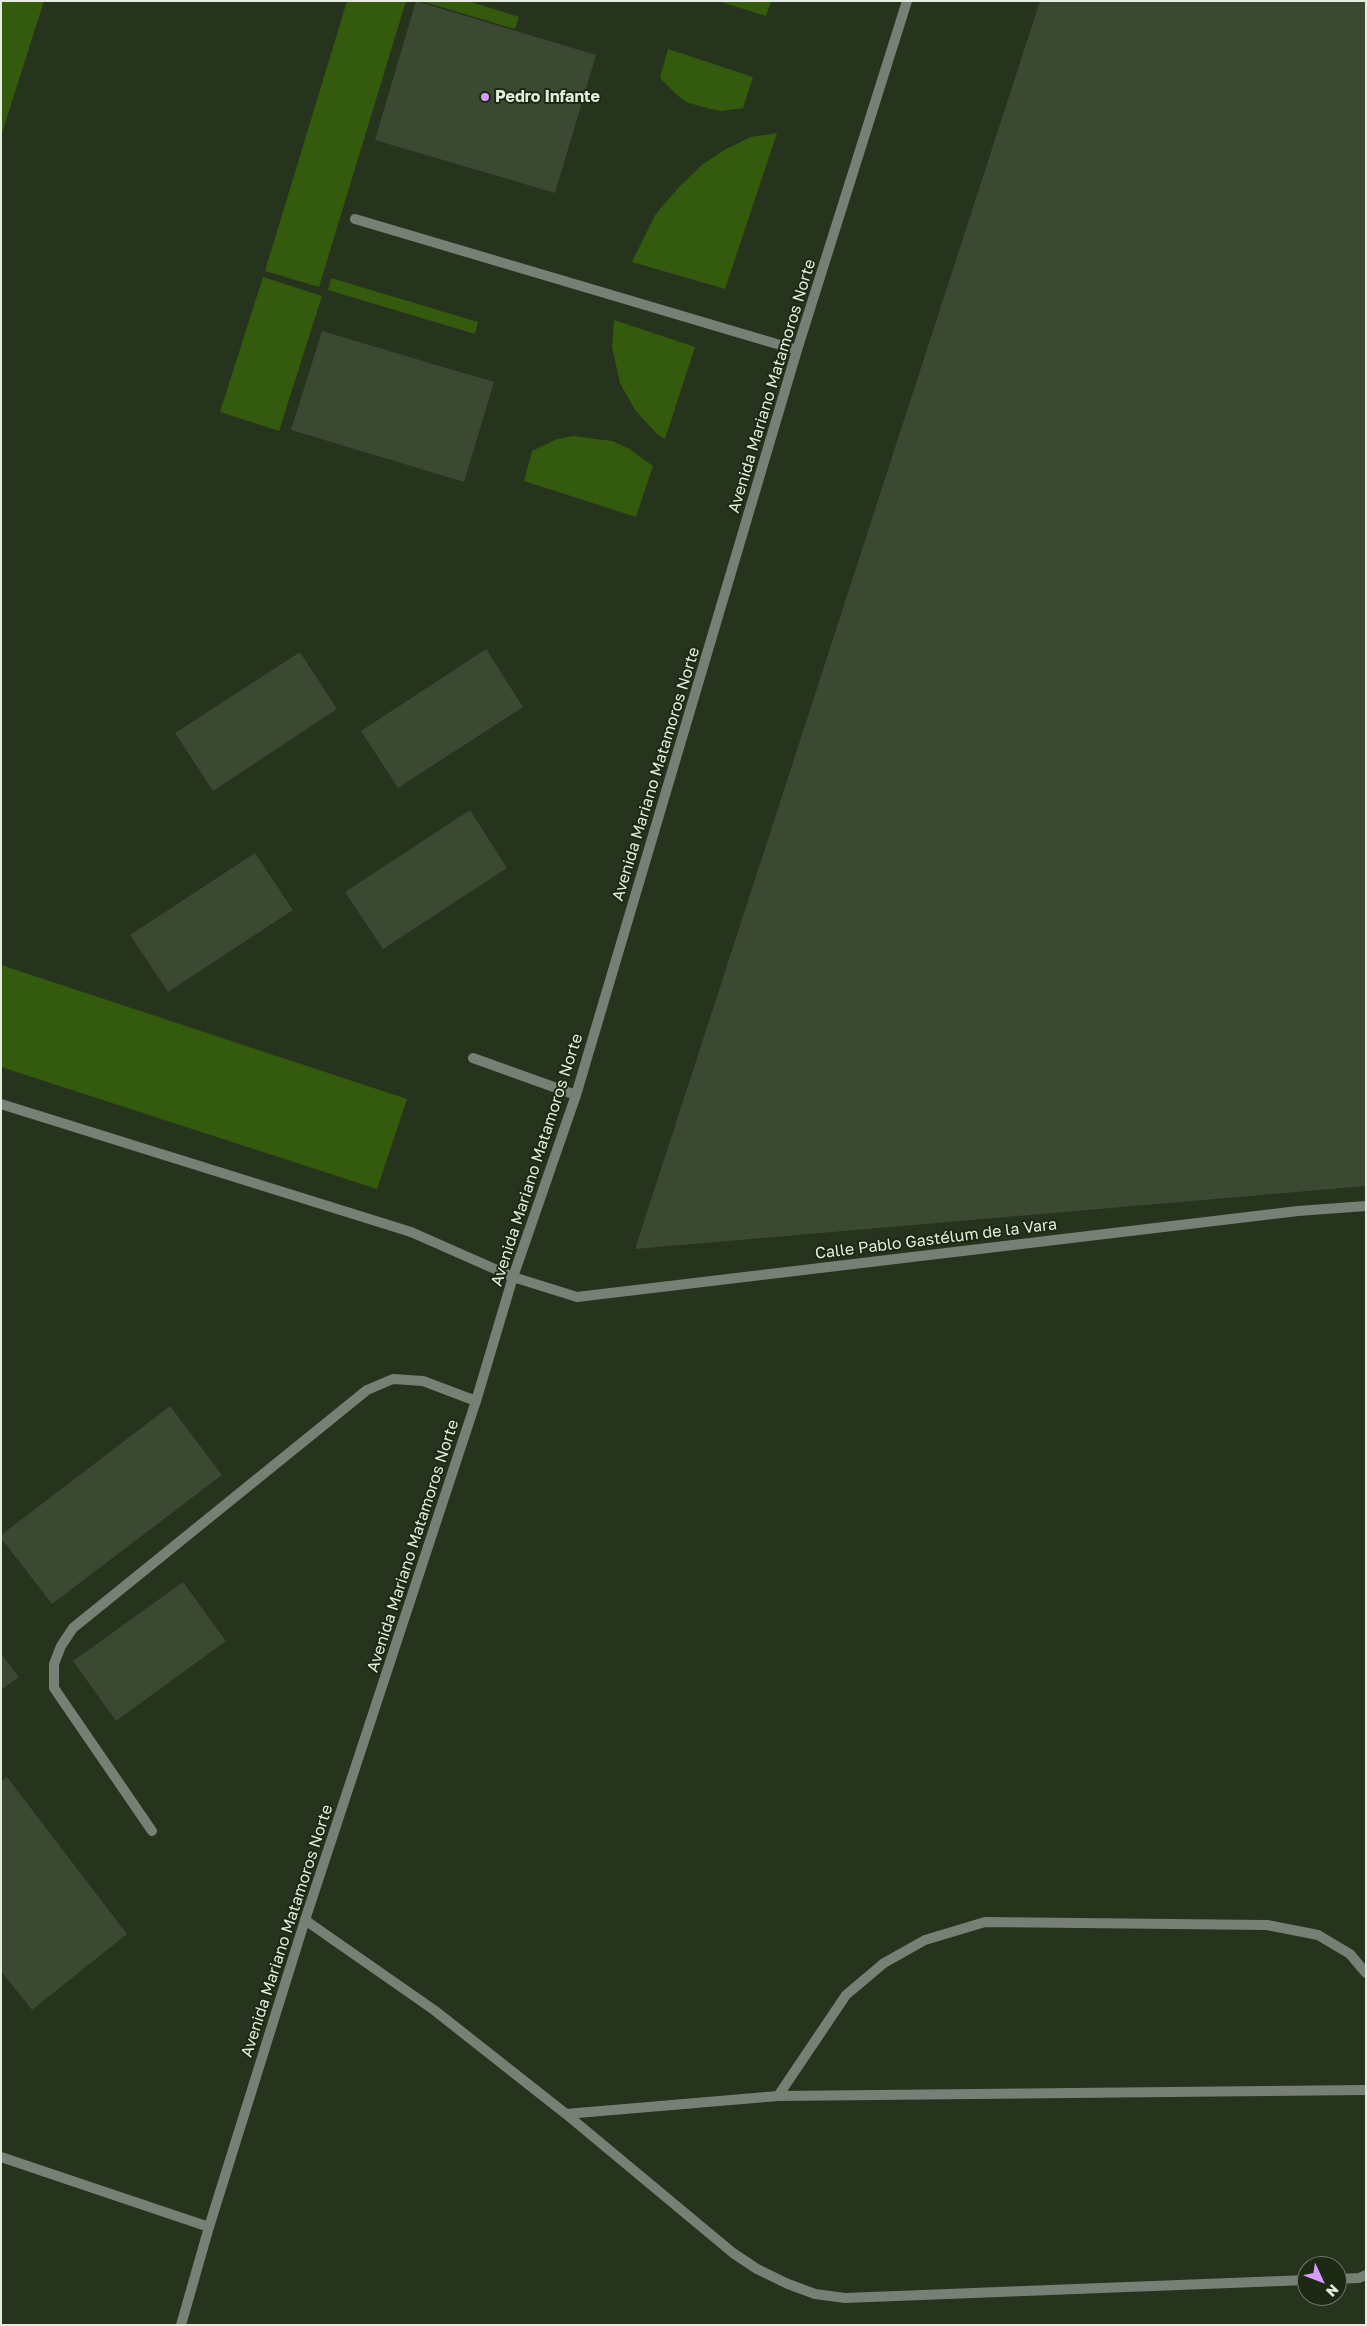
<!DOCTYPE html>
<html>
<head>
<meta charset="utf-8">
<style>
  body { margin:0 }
  #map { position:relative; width:1367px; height:2326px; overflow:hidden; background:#26331d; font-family:"Golos Text",sans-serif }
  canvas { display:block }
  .frame { position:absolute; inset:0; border:2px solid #e4ecdf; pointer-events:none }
  .north { position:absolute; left:1297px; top:2256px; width:50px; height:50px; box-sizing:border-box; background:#1c2913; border:1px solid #6c7765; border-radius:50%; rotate:133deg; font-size:14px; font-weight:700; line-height:20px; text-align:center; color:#e4ecdf }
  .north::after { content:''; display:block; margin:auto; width:18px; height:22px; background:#d79bf9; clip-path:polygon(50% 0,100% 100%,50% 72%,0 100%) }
</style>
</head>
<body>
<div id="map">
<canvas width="1367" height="2326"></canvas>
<div class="frame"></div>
<div class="north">N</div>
</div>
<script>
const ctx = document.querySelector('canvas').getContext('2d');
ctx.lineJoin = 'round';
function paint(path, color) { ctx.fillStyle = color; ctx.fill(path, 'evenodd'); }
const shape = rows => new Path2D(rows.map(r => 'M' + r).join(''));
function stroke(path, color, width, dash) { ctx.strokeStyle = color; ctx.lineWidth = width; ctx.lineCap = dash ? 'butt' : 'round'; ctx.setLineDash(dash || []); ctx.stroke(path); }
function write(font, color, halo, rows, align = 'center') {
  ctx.font = font + ' "Golos Text",sans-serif'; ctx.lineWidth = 4; ctx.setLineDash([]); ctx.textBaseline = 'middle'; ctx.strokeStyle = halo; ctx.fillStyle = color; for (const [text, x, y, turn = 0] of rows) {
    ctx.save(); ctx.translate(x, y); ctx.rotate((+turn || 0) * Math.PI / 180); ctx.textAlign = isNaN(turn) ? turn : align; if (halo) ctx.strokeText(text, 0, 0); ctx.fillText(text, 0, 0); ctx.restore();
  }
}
paint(shape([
  [1,1,44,1,1,136],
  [347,1,406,1,319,287,265,271],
  [421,1,468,1,519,17,515,29],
  [718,1,771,1,766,16],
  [668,49,753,77,743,108,722,111,710,109,686,102,677,95,660,78],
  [777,133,725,289,632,262,655,215,679,187,703,164,726,149,751,137],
  [263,277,322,296,279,431,220,412],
  [331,278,478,322,475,334,328,290],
  [614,320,695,347,665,439,657,434,635,410,620,383,612,347],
  [574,436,612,441,628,448,653,466,636,517,524,481,532,451,557,439],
  [1,965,407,1099,377,1189,1,1067]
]), '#345a0d');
paint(shape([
  [416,1,596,55,555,193,375,140],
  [1040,1,1366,1,1366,1186,635,1249],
  [322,331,494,382,464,482,291,430],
  [486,649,523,707,398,788,361,731],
  [300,652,337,709,213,791,175,733],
  [470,810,507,868,383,949,345,892],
  [255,853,293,910,168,992,130,935],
  [170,1406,222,1475,52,1604,1,1538,1,1535],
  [183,1582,226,1641,116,1721,73,1661],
  [1,1654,19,1677,1,1690],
  [7,1777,127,1934,32,2010,1,1971,1,1781]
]), '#3b4832');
stroke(shape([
  [355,219,797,350],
  [1,1104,411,1232],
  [152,1831,54,1688,54,1664,61,1646,73,1628,367,1390,393,1379,423,1381,476,1401],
  [305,1920,434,2010,566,2114,733,2253,757,2269,788,2284,815,2294,845,2298,1307,2280],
  [778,2096,1366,2090],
  [566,2114,778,2096,846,1995,884,1963,925,1940,985,1922,1267,1925,1318,1935,1350,1954,1366,1973],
  [1,2157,209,2227],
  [1337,2279,1359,2278,1366,2275]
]), '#787f74', 10);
stroke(shape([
  [473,1058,576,1095],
  [411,1232,513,1277,577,1297,1298,1211,1366,1206],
  [181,2325,209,2227,305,1920,476,1401,513,1277,576,1095,797,350,907,1]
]), '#787f74', 10);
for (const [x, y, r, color] of [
  [485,97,5,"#d79bf9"]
]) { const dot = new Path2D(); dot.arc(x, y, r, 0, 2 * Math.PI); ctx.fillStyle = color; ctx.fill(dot); stroke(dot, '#1c2913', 2); }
write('bold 16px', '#e4ecdf', '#1c2913', [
  ["Pedro Infante",495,97]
], 'left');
write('16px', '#e4ecdf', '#1c2913', [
  ["Avenida Mariano Matamoros Norte",772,386,-73],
  ["Avenida Mariano Matamoros Norte",656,774,-73],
  ["Avenida Mariano Matamoros Norte",537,1160,-72],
  ["Calle Pablo Gastélum de la Vara",936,1239,-7],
  ["Avenida Mariano Matamoros Norte",413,1546,-72],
  ["Avenida Mariano Matamoros Norte",287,1931,-72]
]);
</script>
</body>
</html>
